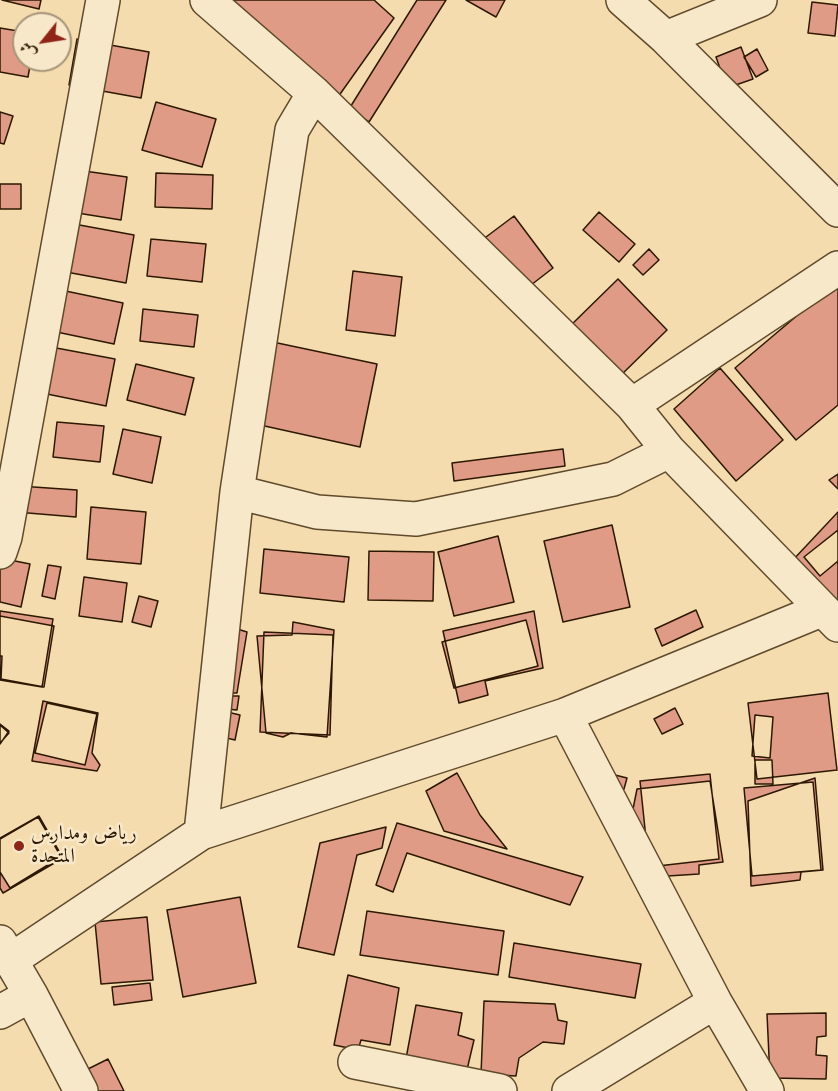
<!DOCTYPE html>
<html>
<head>
<meta charset="utf-8">
<style>
  body { margin:0 }
  #map { position:relative; width:838px; height:1091px; overflow:hidden; background:#f5dcae; font-family:Cardo,Amiri,serif }
  canvas { display:block }
  .north { position:absolute; left:12px; top:12px; width:60px; height:60px; box-sizing:border-box; background:#f8e8ca; border:2px solid #a7957a; border-radius:50%; rotate:240deg; font-size:16px; font-weight:700; line-height:24px; text-align:center; color:#2d1901 }
  .north::after { content:''; display:block; margin:auto; width:21px; height:27px; background:#8f2418; clip-path:polygon(50% 0,100% 100%,50% 72%,0 100%) }
</style>
</head>
<body>
<div id="map">
<canvas width="838" height="1091"></canvas>
<div class="north">ش</div>
</div>
<script>
const ctx = document.querySelector('canvas').getContext('2d');
ctx.lineJoin = 'round';
function paint(path, color) { ctx.fillStyle = color; ctx.fill(path, 'evenodd'); }
const shape = rows => new Path2D(rows.map(r => 'M' + r).join(''));
function stroke(path, color, width, dash) { ctx.strokeStyle = color; ctx.lineWidth = width; ctx.lineCap = dash ? 'butt' : 'round'; ctx.setLineDash(dash || []); ctx.stroke(path); }
function write(font, color, halo, rows, align = 'center') {
  ctx.font = font + ' Cardo,Amiri,serif'; ctx.lineWidth = 5; ctx.setLineDash([]); ctx.textBaseline = 'middle'; ctx.strokeStyle = halo; ctx.fillStyle = color; for (const [text, x, y, turn = 0] of rows) {
    ctx.save(); ctx.translate(x, y); ctx.rotate((+turn || 0) * Math.PI / 180); ctx.textAlign = isNaN(turn) ? turn : align; if (halo) ctx.strokeText(text, 0, 0); ctx.fillText(text, 0, 0); ctx.restore();
  }
}
const building = shape([
  [2,0,41,0,39,9,2,0],
  [219,0,374,0,394,18,333,104,219,0],
  [417,0,446,0,369,122,349,109,417,0],
  [466,0,505,0,496,17,466,0],
  [812,2,838,5,835,36,808,33,812,2],
  [0,28,24,32,24,60,31,60,28,77,0,72,0,28],
  [77,39,149,52,141,98,69,85,77,39],
  [741,47,753,79,727,88,716,57,741,47],
  [757,49,768,70,756,77,744,57,757,49],
  [156,102,216,119,202,167,142,150,156,102],
  [0,112,13,116,4,144,0,143,0,112],
  [77,170,127,177,121,220,71,212,77,170],
  [156,173,213,175,212,209,155,207,156,173],
  [0,184,21,184,21,209,0,209,0,184],
  [599,212,635,244,619,262,583,230,599,212],
  [514,216,553,268,522,292,482,240,514,216],
  [74,224,134,235,126,283,66,272,74,224],
  [151,239,206,244,202,282,147,276,151,239],
  [649,249,659,260,643,275,633,265,649,249],
  [353,271,402,277,395,336,346,330,353,271],
  [618,279,667,330,616,380,567,329,618,279],
  [838,281,838,405,796,440,735,368,838,281],
  [56,289,123,303,114,344,47,330,56,289],
  [143,309,198,315,194,347,140,341,143,309],
  [268,341,377,364,360,447,251,423,268,341],
  [51,347,115,359,106,406,42,393,51,347],
  [136,364,194,378,185,415,127,400,136,364],
  [720,368,783,440,736,481,674,409,720,368],
  [57,422,104,426,100,462,53,457,57,422],
  [123,429,161,437,152,483,113,474,123,429],
  [563,449,565,466,454,481,452,463,563,449],
  [838,474,838,489,829,480,838,474],
  [5,485,77,490,76,517,4,511,5,485],
  [91,507,146,512,141,564,87,559,91,507],
  [838,512,838,604,792,561,838,512],
  [612,525,630,607,563,622,544,541,612,525],
  [838,530,838,561,820,576,804,557,838,530],
  [498,536,514,602,454,616,438,552,498,536],
  [264,549,349,557,344,602,260,593,264,549],
  [369,551,434,552,433,601,368,600,369,551],
  [0,558,30,564,21,607,0,602,0,558],
  [48,565,61,567,55,599,42,596,48,565],
  [84,577,127,583,122,622,79,616,84,577],
  [139,596,158,601,151,627,132,622,139,596],
  [696,610,703,627,662,646,655,629,696,610],
  [0,611,53,619,42,687,0,680,0,611],
  [534,611,543,668,485,681,488,695,459,703,443,631,534,611],
  [0,616,54,626,44,687,1,679,2,656,0,656,0,616],
  [526,620,538,666,454,688,442,642,526,620],
  [293,622,334,630,327,737,291,733,283,737,266,733,257,636,292,635,293,622],
  [231,627,247,632,237,693,224,693,231,627],
  [264,632,333,635,330,735,260,732,264,632],
  [828,693,837,770,757,779,748,703,828,693],
  [226,696,239,696,237,710,226,709,226,696],
  [43,701,98,713,92,753,100,765,97,771,32,761,43,701],
  [47,703,97,714,85,765,35,753,47,703],
  [675,708,683,724,662,734,654,719,675,708],
  [223,711,240,715,235,740,218,736,223,711],
  [755,715,773,717,770,758,752,756,755,715],
  [0,724,9,731,0,744,0,724],
  [0,725,9,733,0,743,0,725],
  [755,760,772,760,773,784,755,784,755,760],
  [457,773,480,815,507,849,444,831,426,791,457,773],
  [710,774,719,859,649,867,640,781,710,774],
  [615,775,627,778,624,789,613,787,615,775],
  [815,778,823,870,801,872,800,880,751,886,748,801,815,778],
  [710,781,723,862,699,865,699,874,652,877,629,829,637,789,710,781],
  [813,782,821,870,752,876,744,788,813,782],
  [39,816,63,858,3,893,0,888,0,838,39,816],
  [38,817,61,857,10,888,0,872,0,839,38,817],
  [397,823,583,877,570,905,407,853,393,892,376,885,397,823],
  [386,827,382,848,357,855,334,955,298,947,320,843,386,827],
  [240,897,256,983,183,997,167,910,240,897],
  [367,911,504,931,498,975,360,955,367,911],
  [147,917,153,980,101,984,95,922,147,917],
  [514,943,641,964,635,998,509,977,514,943],
  [348,975,399,988,390,1045,361,1040,358,1050,334,1045,348,975],
  [150,983,152,1000,114,1005,112,987,150,983],
  [484,1001,555,1004,558,1020,567,1022,564,1044,543,1042,519,1058,516,1076,481,1074,484,1001],
  [416,1005,462,1013,458,1035,474,1040,466,1074,405,1064,416,1005],
  [826,1013,826,1036,817,1037,816,1055,827,1056,826,1079,770,1078,767,1014,826,1013],
  [108,1059,124,1091,95,1091,84,1071,108,1059]
]);
paint(building, '#df9b85');
stroke(building, '#2d1901', 1.5);
const minor = shape([
  [207,0,314,93,632,405,669,451,838,625],
  [623,0,666,38,838,210],
  [666,38,760,0],
  [632,405,838,268],
  [237,492,317,512,416,519,613,479,669,451],
  [0,552,5,537,103,0],
  [565,715,715,1002,767,1091],
  [201,833,237,492,292,130,314,93],
  [0,942,31,995,81,1091],
  [11,960,201,833,565,715,821,610],
  [0,1012,31,995],
  [355,1062,500,1091],
  [569,1091,715,1002]
]);
stroke(minor, '#5f4a2c', 36);
stroke(minor, '#f8e8ca', 33);
for (const [x, y, r, color] of [
  [19,846,6,"#8f2418"]
]) { const dot = new Path2D(); dot.arc(x, y, r, 0, 2 * Math.PI); ctx.fillStyle = color; ctx.fill(dot); stroke(dot, '#f8e8ca', 2); }
write('20px', '#2d1901', '#f8e8ca', [
  ["رياض ومدارس",31,834],
  ["المتحدة",31,857]
], 'left');
</script>
</body>
</html>
